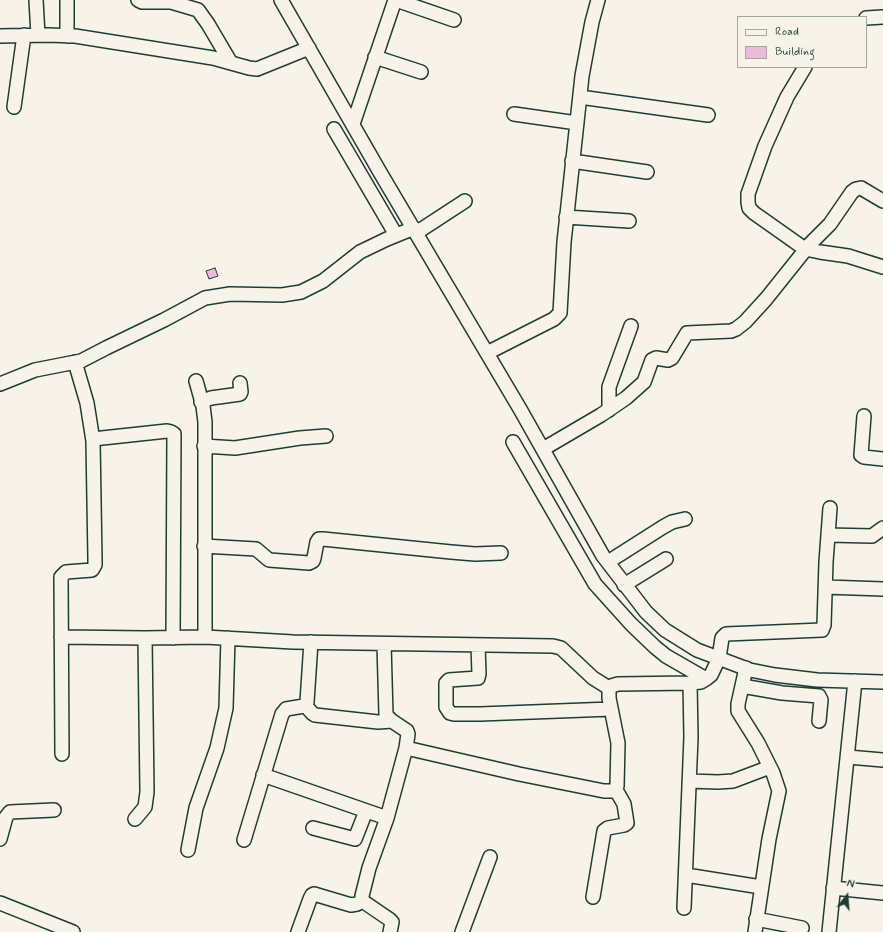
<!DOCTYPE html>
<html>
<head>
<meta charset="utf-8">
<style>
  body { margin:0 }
  #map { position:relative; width:883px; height:932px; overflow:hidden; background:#f7f3e8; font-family:Mynerve,sans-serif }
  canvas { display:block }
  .legend { position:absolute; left:737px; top:16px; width:130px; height:52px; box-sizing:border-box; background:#f7f3e8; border:1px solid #a1aaa0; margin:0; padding:5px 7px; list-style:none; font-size:12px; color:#1f3d34 }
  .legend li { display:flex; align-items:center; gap:8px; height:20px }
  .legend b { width:20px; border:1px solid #a1aaa0 }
  .north { position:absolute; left:827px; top:876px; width:40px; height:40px; -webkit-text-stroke:3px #f7f3e8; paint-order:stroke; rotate:17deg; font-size:11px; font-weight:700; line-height:16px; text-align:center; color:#1f3d34 }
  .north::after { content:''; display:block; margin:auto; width:14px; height:18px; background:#1f3d34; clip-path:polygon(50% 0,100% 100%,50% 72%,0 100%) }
</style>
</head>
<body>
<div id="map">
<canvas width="883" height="932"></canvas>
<ul class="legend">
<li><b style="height:5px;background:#f7f3e8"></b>Road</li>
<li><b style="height:11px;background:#ebbada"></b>Building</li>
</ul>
<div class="north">N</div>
</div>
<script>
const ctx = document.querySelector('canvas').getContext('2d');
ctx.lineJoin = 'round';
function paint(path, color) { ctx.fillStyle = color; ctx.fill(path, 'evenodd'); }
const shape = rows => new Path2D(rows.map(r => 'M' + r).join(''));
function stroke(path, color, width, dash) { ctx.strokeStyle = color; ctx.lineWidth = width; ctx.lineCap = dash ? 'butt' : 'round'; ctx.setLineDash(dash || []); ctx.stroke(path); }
const building = shape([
  [215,268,218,276,209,279,206,271,215,268]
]);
paint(building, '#ebbada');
stroke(building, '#1f3d34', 1);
const minor = shape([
  [36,0,38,35],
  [67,0,67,36],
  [138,0,142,2,171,2,198,10,208,24,231,63],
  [281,0,381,174,520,409,603,556,646,612,665,630,697,650,750,670,775,675,817,680,883,682],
  [396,0,454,20],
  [866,18,883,17],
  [0,36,48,35,75,36,213,58,249,68,257,69,309,48],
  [375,57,421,72],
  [805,67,787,97,765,146,748,194,748,202,749,208,754,213,805,249,820,252,848,256,883,267],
  [580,97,708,115],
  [14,107,24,35],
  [514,114,577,123],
  [353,124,395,0],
  [334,129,396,235],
  [572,161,647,172],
  [566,217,629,221],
  [416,233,465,201],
  [487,353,554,319,560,313,564,242,582,76,592,22,598,0],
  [196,381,203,406,205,422,205,637],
  [0,384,35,370,81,361,106,348,164,320,205,298,230,294,282,295,301,292,323,281,360,252,387,239,414,228],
  [201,402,211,398,240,394,241,392,240,383],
  [609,410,609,387,631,326],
  [864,416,861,455,864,457,883,459],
  [93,439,167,431,171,432,174,434,173,638],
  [513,442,595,584,631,624,655,647,666,656,706,679],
  [204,446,235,448,300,438,326,436],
  [543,449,601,415,626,398,644,382,652,360,656,358,668,360,672,358,687,333,731,331,736,329,745,322,766,299,810,244,830,224,852,192,856,189,861,188,883,201],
  [828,535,872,536,883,528],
  [204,546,256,549,269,560,309,563,313,561,314,558,317,542,319,539,323,539,451,552,475,554,501,553],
  [608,562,663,527,672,522,685,519],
  [624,585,666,559],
  [826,587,883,589],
  [61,637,145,638,205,637,293,642,553,646,561,648,593,678,609,688],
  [384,644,386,715,392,721,407,731,408,734,406,748],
  [478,645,479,674,478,678,449,680,446,683,446,707,450,713,454,714,480,714,611,709],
  [746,668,738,704,738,711,758,743,773,773,779,791,769,839,755,932],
  [742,686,782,693,819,696,821,700,819,721],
  [305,705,312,713,315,715,378,722,392,721],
  [62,754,61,577,66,572,92,570,95,565,95,560,93,441,87,403,75,362],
  [848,757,883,760],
  [263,775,387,818],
  [689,781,718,782,733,781,770,767],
  [135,819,145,807,147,792,145,638],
  [313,828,355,839,366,811],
  [0,839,6,817,10,812,54,810],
  [244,840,282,714,286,709,304,706,307,702,311,642],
  [188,850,196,808,217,748,226,708,228,638],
  [686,875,761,887],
  [833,888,883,893],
  [593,897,604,831,608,828,624,825,627,823,624,804,616,790],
  [0,903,73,932],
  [684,908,691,737,690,683],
  [756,919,802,928],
  [298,932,310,899,312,895,314,894,351,905,357,904,363,901],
  [390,932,392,922,389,919,364,902,362,899,362,896,369,868,387,818,406,748,519,774,604,791,614,791,617,786,618,743,609,698,609,688,611,686,618,684,690,683,701,682,706,679,711,675,719,658,722,638,726,634,822,630,824,625,826,562,830,508],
  [462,932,490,857],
  [829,932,855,681]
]);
stroke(minor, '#1f3d34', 16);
stroke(minor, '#f7f3e8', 13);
</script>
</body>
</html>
